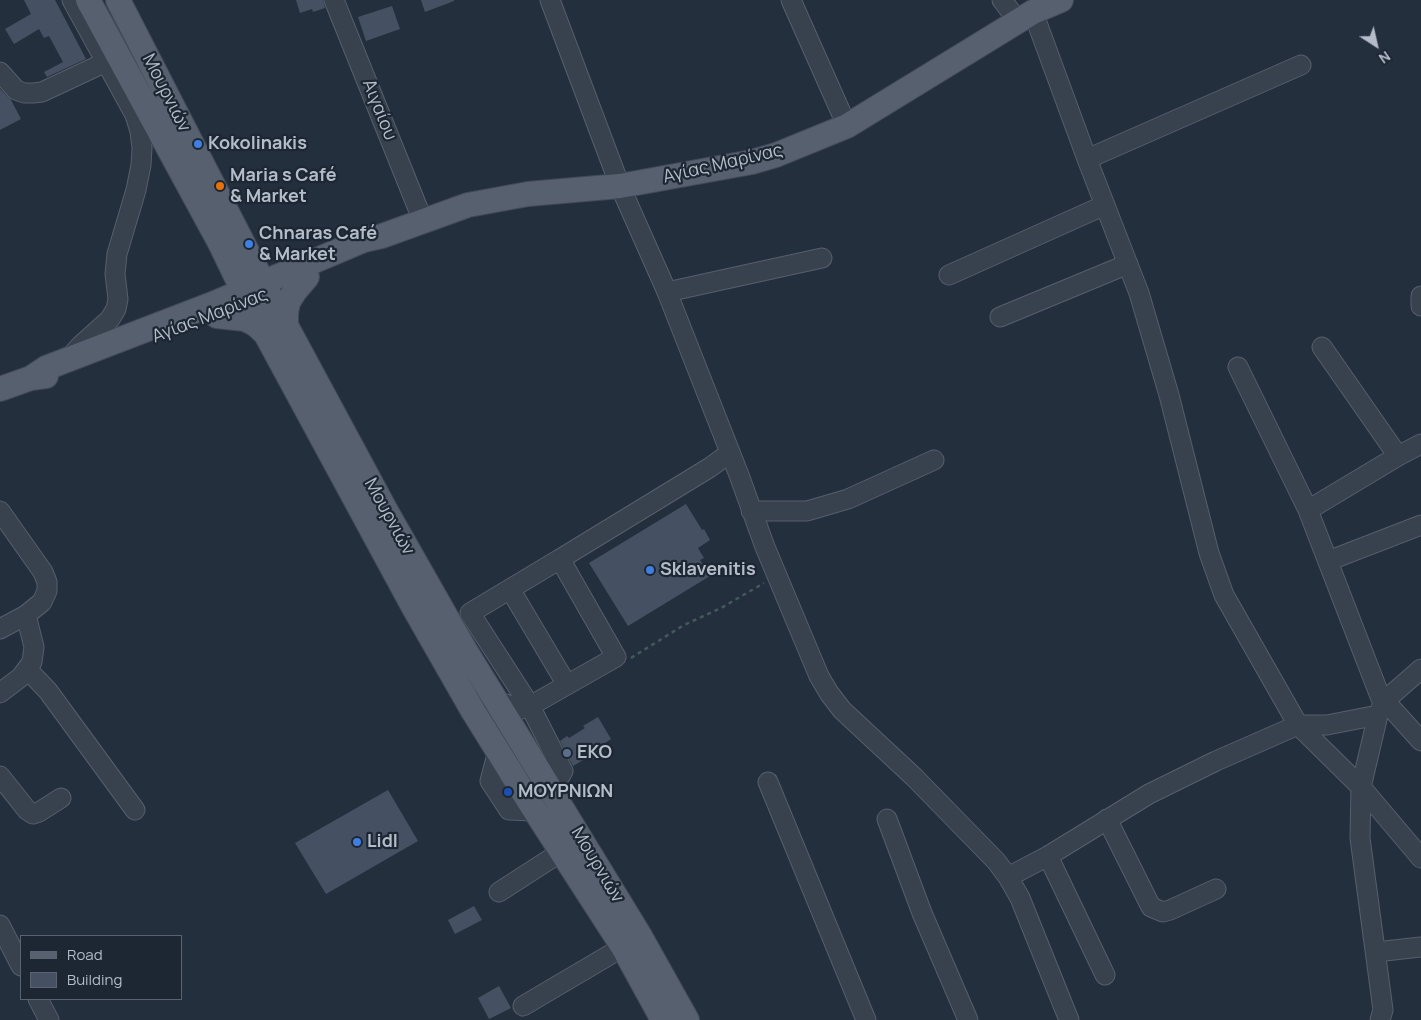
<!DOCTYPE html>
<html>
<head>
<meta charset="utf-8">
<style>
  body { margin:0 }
  #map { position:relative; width:1421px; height:1020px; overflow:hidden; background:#242f3e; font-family:Manrope,sans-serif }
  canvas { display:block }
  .legend { position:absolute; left:20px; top:935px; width:162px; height:65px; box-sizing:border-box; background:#1d2633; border:1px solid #59626f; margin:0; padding:6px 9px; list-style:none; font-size:15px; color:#b4bcc9 }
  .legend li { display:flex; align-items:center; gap:10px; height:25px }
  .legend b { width:25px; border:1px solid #59626f }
  .north { position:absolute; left:1351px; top:20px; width:50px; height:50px; -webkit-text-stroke:4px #1d2633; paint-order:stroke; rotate:145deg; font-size:14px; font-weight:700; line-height:20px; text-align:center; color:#b4bcc9 }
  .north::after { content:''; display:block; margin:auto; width:18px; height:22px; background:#b4bcc9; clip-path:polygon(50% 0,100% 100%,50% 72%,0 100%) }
</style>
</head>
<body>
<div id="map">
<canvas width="1421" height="1020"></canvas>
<ul class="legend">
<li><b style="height:6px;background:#56606e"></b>Road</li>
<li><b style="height:14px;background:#455162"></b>Building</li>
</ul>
<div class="north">N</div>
</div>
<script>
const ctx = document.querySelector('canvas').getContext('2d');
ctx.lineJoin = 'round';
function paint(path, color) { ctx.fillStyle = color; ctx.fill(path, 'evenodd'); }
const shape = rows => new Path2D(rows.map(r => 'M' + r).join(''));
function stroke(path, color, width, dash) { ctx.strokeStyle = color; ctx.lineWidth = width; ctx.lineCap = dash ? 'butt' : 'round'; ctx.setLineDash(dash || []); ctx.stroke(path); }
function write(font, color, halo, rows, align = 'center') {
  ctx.font = font + ' Manrope,sans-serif'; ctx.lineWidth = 4.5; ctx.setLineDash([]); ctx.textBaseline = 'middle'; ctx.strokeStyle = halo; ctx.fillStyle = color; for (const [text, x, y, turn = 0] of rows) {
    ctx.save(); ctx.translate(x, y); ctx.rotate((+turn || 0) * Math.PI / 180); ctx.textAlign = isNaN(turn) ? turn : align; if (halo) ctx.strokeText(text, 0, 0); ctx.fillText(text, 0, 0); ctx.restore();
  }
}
paint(shape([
  [24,0,55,0,86,59,47,77,44,72,63,62,49,36,44,38,39,29,14,44,5,29,31,14],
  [296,0,323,0,325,8,313,12,312,9,300,13],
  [421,0,454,0,454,1,425,12],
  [392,6,400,29,366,41,358,17],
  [0,89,11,100,21,119,0,130],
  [686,504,702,530,704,529,710,540,698,548,704,558,700,560,710,576,628,626,589,563],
  [598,717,611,739,598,748,601,754,592,760,590,756,573,766,560,741,567,736,569,738,585,728,583,726],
  [388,790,418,841,326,894,295,843],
  [474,906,482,920,455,934,448,920],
  [499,986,511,1008,489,1019,478,998]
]), '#455162');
const minor = shape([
  [334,0,423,221],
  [550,0,620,186,667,292,739,475,765,547,819,676,829,693,842,710,914,777,996,861,1008,877,1020,898,1069,1020],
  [791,0,847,126],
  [1002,0,1018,21],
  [1033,12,1087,159,1139,293,1169,395,1209,553,1224,595,1298,725,1361,787,1421,858],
  [0,72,16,90,24,93,33,93,42,92,106,62],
  [1087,159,1301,65],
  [949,275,1105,205],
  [667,292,822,258],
  [1421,296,1421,306],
  [1000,317,1128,264],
  [1322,347,1398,456],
  [70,357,81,345,110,319,116,309,118,299,115,274,117,254,136,190,141,165,142,148,140,131,135,115,72,0],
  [1238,367,1308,510,1383,704],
  [1308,510,1398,456,1421,444],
  [0,511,43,572,47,582,47,591,42,602,26,615,34,647,32,662,21,677,0,693],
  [751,511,807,511,848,499,934,460],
  [1328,561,1421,525],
  [510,589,567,685],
  [0,629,26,615],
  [27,669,48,691,135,810],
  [496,701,522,709,530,706,616,657,560,559,709,468,730,453],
  [1385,701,1421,741],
  [498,751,490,781,509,810,534,811],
  [0,776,27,810,33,814,39,812,61,798],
  [768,782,866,1020],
  [552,791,563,771,530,706,470,613,560,559],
  [887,819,922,913,968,1020],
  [1107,819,1151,907,1163,912,1170,910,1216,889],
  [1048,856,1105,975],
  [1008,877,1048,856,1149,794,1216,761,1298,725,1327,725,1378,715],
  [499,892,561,852],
  [0,925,21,966],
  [1376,952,1421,947],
  [38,999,49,1020],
  [523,1006,623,947],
  [1380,1020,1383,1010,1360,838,1361,787,1378,715,1383,704,1389,697,1421,669]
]);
const major = shape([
  [88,0,220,243,249,303,413,606,473,711,530,803,623,947,663,1020],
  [118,0,269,294,386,511,465,650,640,936,687,1020],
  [217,316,245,319,255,324,266,334],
  [286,326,286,313,288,302,295,291,307,277],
  [31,378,46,368,210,305,364,240,382,236,468,205,528,194,620,186,752,162,776,155,847,126,1033,12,1061,0],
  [0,389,31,378,46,376]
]);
stroke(minor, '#565f6c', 21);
stroke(major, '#414a57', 26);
stroke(shape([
  [631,658,684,625,721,608,764,583]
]), '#44595c', 2.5, [4, 4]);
stroke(minor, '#38414e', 19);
stroke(major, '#56606e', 24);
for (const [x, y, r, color] of [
  [198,144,5,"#3f7fe0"],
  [220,186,5,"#e8710a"],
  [249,244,5,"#3f7fe0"],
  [650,570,5,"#3f7fe0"],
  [567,753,5,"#5c6f8a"],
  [508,792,5,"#1a4fb4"],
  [357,842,5,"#3f7fe0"]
]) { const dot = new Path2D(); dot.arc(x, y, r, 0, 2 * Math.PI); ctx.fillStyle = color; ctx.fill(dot); stroke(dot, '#1d2633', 2); }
write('18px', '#b4bcc9', '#1d2633', [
  ["Μουρνιών",166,93,63],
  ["Αιγαίου",379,110,68],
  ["Αγίας Μαρίνας",723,164,-13],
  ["Αγίας Μαρίνας",210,316,-21],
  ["Μουρνιών",389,517,61],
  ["Μουρνιών",597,865,59]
]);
write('bold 18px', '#b4bcc9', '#1d2633', [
  ["Kokolinakis",208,144],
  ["Maria s Café",230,176],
  ["& Market",230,197],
  ["Chnaras Café",259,234],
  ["& Market",259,255],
  ["Sklavenitis",660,570],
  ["EKO",577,753],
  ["ΜΟΥΡΝΙΩΝ",518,792],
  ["Lidl",367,842]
], 'left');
</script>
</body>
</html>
